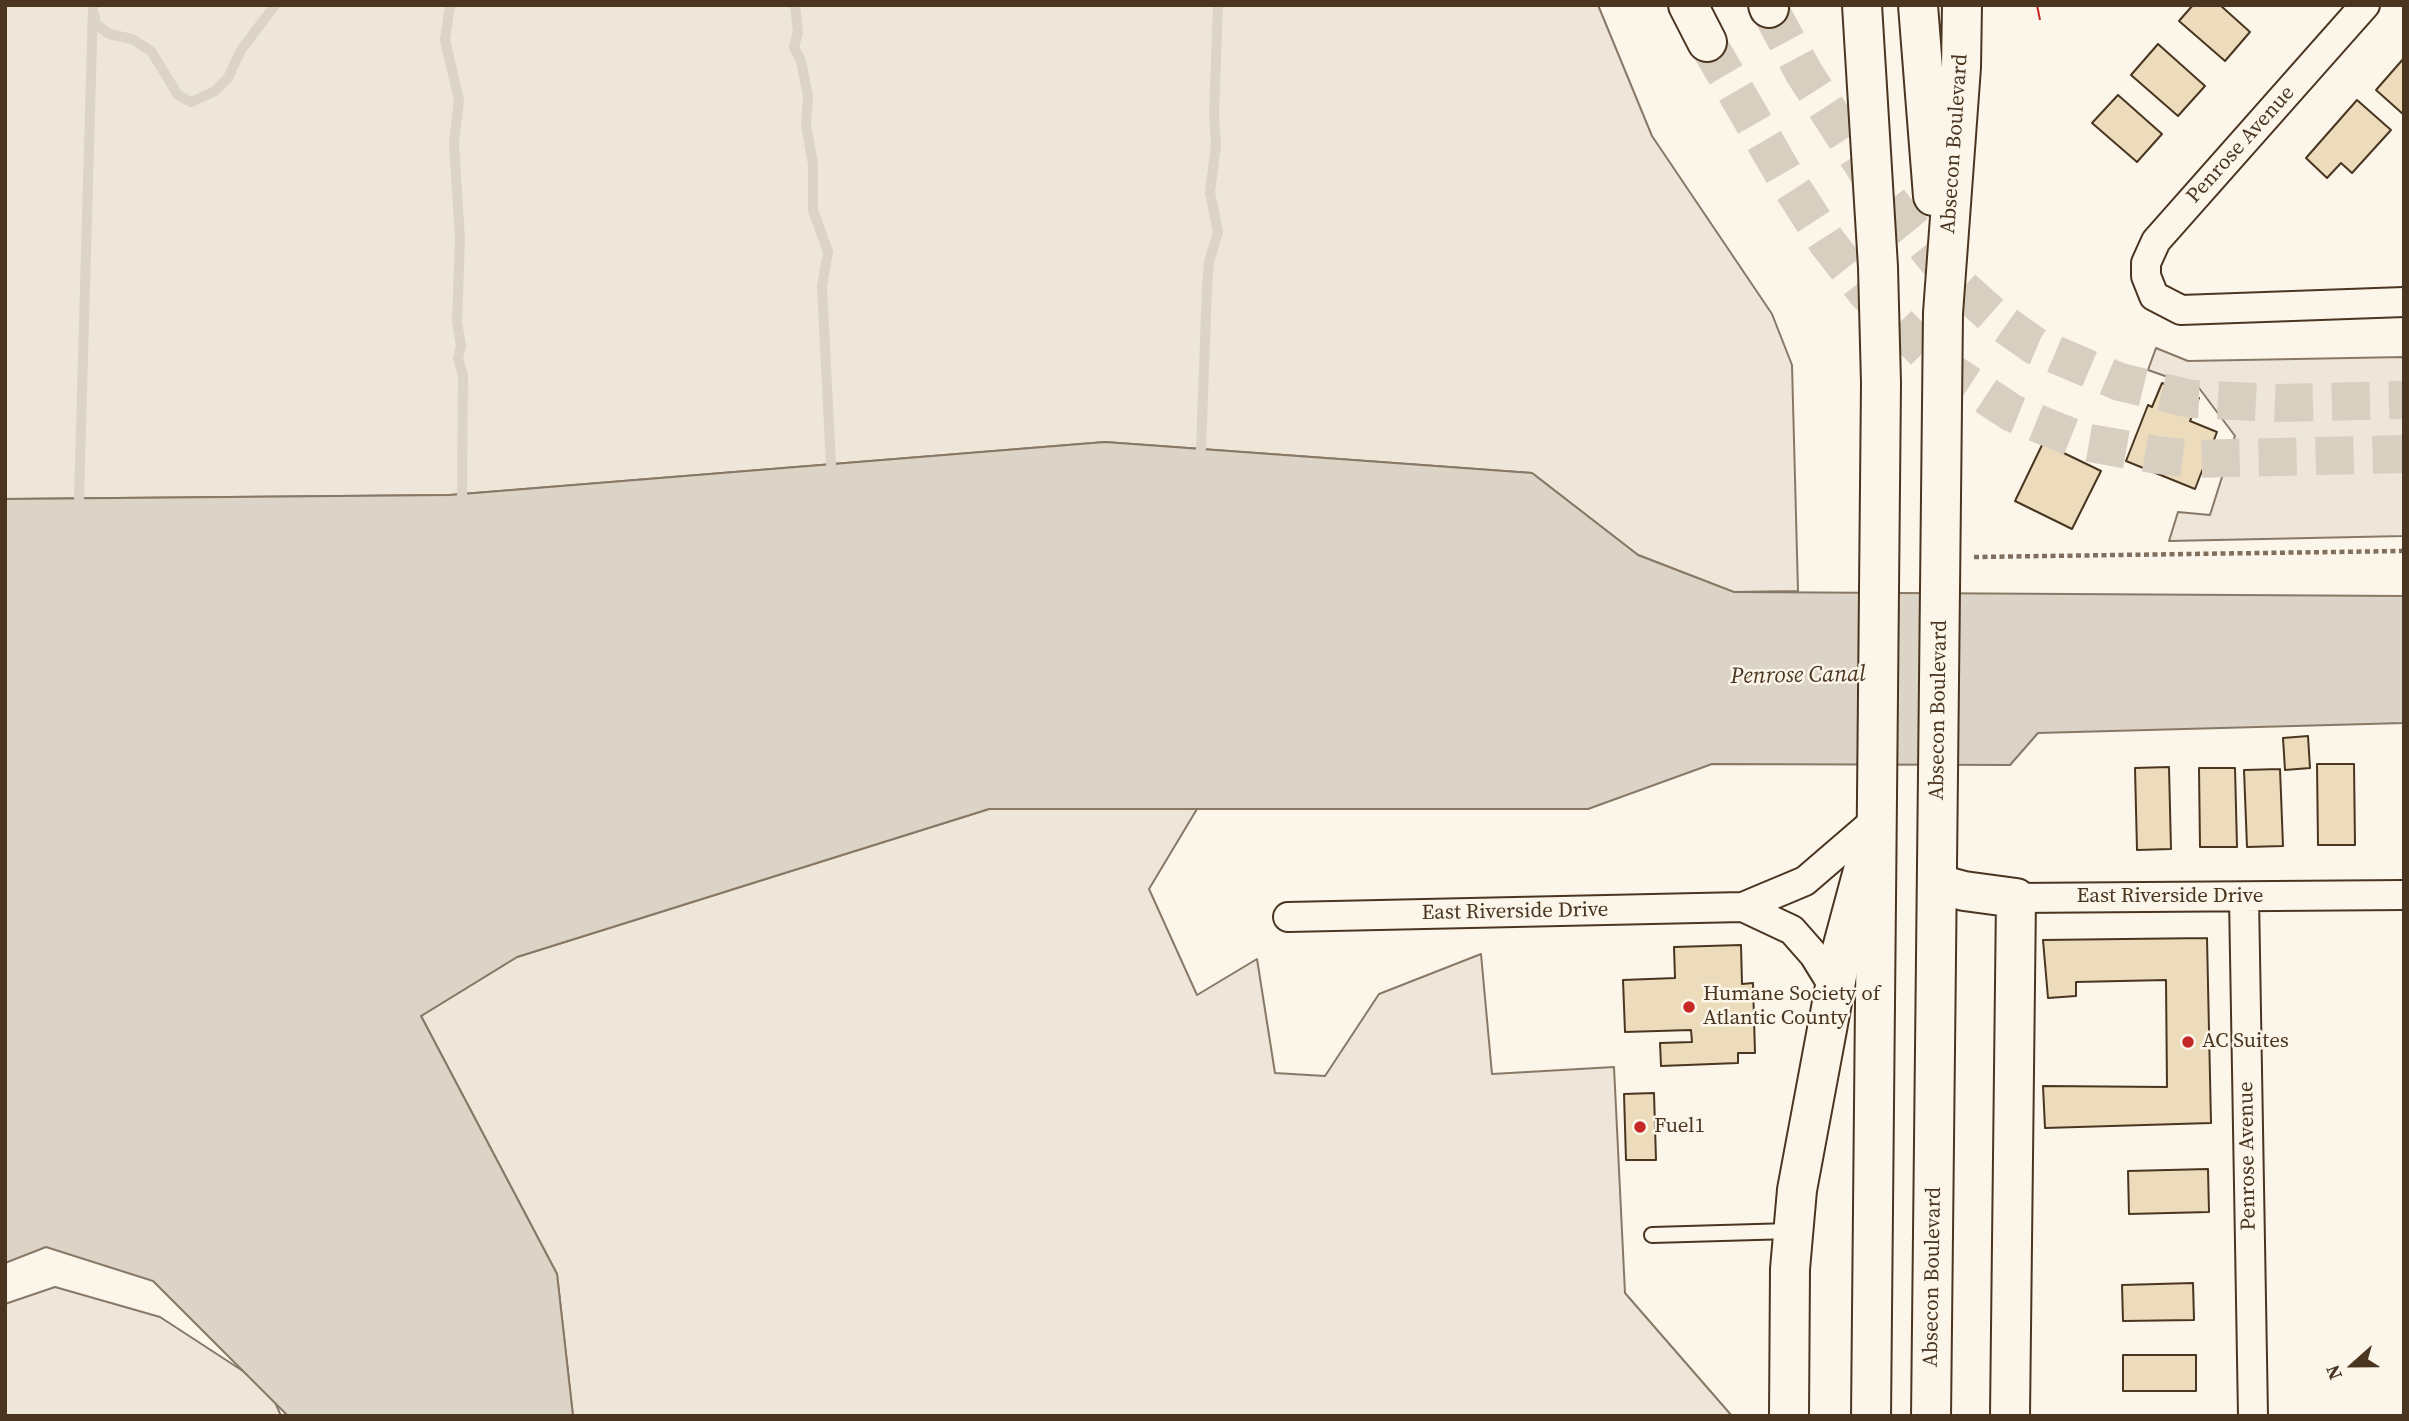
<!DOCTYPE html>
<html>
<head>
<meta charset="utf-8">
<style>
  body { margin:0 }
  #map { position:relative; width:2409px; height:1421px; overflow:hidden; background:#fbf6e9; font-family:"Source Serif 4",serif }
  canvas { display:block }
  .frame { position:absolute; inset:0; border:7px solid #4a3520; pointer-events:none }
  .north { position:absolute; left:2318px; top:1330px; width:70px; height:70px; -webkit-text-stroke:5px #fbf6e9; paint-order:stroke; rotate:249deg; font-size:19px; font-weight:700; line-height:28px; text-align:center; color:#4a3520 }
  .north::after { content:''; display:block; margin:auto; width:24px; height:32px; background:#4a3520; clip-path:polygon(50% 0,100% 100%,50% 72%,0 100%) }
</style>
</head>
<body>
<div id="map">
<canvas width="2409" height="1421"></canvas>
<div class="frame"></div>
<div class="north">N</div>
</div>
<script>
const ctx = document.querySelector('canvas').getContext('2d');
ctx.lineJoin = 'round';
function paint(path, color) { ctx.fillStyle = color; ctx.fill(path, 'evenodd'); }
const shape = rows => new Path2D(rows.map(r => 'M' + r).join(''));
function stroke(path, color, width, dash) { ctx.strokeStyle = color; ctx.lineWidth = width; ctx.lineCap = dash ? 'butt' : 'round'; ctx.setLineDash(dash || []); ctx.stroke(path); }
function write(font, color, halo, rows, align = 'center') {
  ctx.font = font + ' "Source Serif 4",serif'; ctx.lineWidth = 5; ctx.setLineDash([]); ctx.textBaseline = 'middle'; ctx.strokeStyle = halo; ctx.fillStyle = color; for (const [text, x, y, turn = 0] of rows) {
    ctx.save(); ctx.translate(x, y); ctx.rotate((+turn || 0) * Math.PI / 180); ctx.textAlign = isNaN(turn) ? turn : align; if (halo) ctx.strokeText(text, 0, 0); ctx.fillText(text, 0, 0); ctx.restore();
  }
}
const green = shape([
  [5,5,1598,5,1652,136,1772,314,1792,365,1798,591,1733,592,1638,555,1532,473,1105,442,450,495,5,499,5,5],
  [2156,348,2188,361,2404,357,2404,536,2169,541,2178,512,2210,515,2235,436,2199,388,2148,370,2156,348],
  [989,809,1197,809,1149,889,1197,995,1257,959,1275,1073,1325,1076,1379,994,1481,954,1492,1074,1614,1067,1625,1293,1732,1416,573,1416,557,1274,421,1016,517,957,989,809],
  [55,1287,160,1317,269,1388,281,1416,5,1416,5,1304,55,1287]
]);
paint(green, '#ede6d9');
stroke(green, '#887966', 2);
const water = shape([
  [1105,442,1532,473,1638,555,1734,592,2404,596,2404,723,2038,733,2010,765,1712,764,1588,809,989,809,517,957,421,1016,557,1274,573,1416,288,1416,153,1281,46,1247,5,1263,5,499,450,495,1105,442]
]);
paint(water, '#dcd4c6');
stroke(water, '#887966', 2);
stroke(shape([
  [450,5,445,40,459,100,454,143,460,239,457,322,461,346,458,358,463,375,462,495],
  [795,5,798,32,794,47,801,61,808,96,806,125,813,164,813,210,828,252,822,286,831,464],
  [95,16,96,24,109,34,132,39,151,51,178,95,191,102,215,91,228,78,241,50,275,5],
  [1201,449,1207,287,1209,262,1218,232,1210,192,1216,145,1214,114,1218,5],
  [79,498,93,7]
]), '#dcd4c6', 10);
const building = shape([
  [2193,5,2220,5,2250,32,2225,61,2179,21,2193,5],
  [2158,44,2205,86,2178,116,2131,75,2158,44],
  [2404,58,2404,115,2376,90,2404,58],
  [2118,95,2162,134,2137,162,2092,123,2118,95],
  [2357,100,2391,130,2352,173,2341,163,2327,178,2306,158,2357,100],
  [2162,383,2199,398,2190,421,2217,432,2195,489,2126,461,2148,405,2152,407,2162,383],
  [2043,443,2101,471,2072,529,2015,501,2043,443],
  [2308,736,2310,768,2285,770,2283,738,2308,736],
  [2317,764,2354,764,2355,845,2318,845,2317,764],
  [2169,767,2171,849,2137,850,2135,768,2169,767],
  [2199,768,2235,768,2237,847,2200,847,2199,768],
  [2280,769,2283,846,2247,847,2244,770,2280,769],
  [2207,938,2211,1123,2045,1128,2043,1086,2167,1087,2166,980,2076,982,2076,996,2048,998,2043,940,2207,938],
  [1741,945,1742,984,1753,983,1755,1053,1738,1053,1738,1063,1661,1066,1660,1043,1692,1042,1691,1030,1625,1032,1623,980,1675,978,1674,947,1741,945],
  [1654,1093,1656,1160,1626,1160,1624,1094,1654,1093],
  [2208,1169,2209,1212,2129,1214,2128,1171,2208,1169],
  [2193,1283,2194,1320,2123,1321,2122,1285,2193,1283],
  [2123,1355,2196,1355,2196,1391,2123,1391,2123,1355]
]);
paint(building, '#ecdcbc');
stroke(building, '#4a3520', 2);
stroke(shape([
  [1769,8,1804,73,1878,188,1956,283,1994,317,2035,346,2120,382,2191,399,2276,403,2404,400],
  [1707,42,1787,180,1827,242,1867,293,1935,362,2012,413,2084,442,2158,455,2191,459,2404,454]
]), '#d8cfc1', 38, [38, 19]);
const lane = shape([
  [1652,1235,1791,1231]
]);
const street = shape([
  [2365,5,2156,241,2146,263,2146,276,2154,296,2181,310,2404,302],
  [2244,897,2253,1416],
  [2016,898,2404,895],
  [1743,907,1792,930,1814,955,1835,989],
  [1288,917,1743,907,1805,881,1877,819]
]);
const secondary = shape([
  [1938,884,1964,891,2016,898,2010,1416],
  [1789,1416,1790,1269,1797,1190,1842,949,1871,841]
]);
const highway = shape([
  [1688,5,1707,42],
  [1768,5,1769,8],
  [1862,5,1878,267,1881,383,1871,1416],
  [1918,5,1933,196],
  [1931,1416,1943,313,1961,67,1962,5]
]);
stroke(lane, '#4a3520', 18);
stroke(street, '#4a3520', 32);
stroke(secondary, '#4a3520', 42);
stroke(highway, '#4a3520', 42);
stroke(shape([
  [1974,557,2404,551]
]), '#7f6f5c', 4.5, [5, 3.5]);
stroke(lane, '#fbf6e9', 14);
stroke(street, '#fbf6e9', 28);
stroke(secondary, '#fbf6e9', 38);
stroke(highway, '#fbf6e9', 38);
stroke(shape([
  [2037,5,2040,20]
]), '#c62828', 2, [24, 5, 3.5, 5]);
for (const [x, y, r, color] of [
  [1689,1007,7,"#c62828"],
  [2188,1042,7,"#c62828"],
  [1640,1127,7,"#c62828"]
]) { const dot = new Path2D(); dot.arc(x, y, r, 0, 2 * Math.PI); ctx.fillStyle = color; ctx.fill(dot); stroke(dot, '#fbf6e9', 2.5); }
write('21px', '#4a3520', '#fbf6e9', [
  ["Absecon Boulevard",1955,144,-86],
  ["Penrose Avenue",2241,145,-48],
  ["Absecon Boulevard",1939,710,-89],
  ["East Riverside Drive",2170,897],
  ["East Riverside Drive",1515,912,-1],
  ["Penrose Avenue",2248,1156,-91],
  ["Absecon Boulevard",1933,1277,-89]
]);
write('21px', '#4a3520', '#fbf6e9', [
  ["Humane Society of",1703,995],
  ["Atlantic County",1703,1019],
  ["AC Suites",2202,1042],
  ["Fuel1",1654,1127]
], 'left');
write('italic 23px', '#4a3520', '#fbf6e9', [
  ["Penrose Canal",1798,676,-1]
]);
</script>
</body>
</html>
